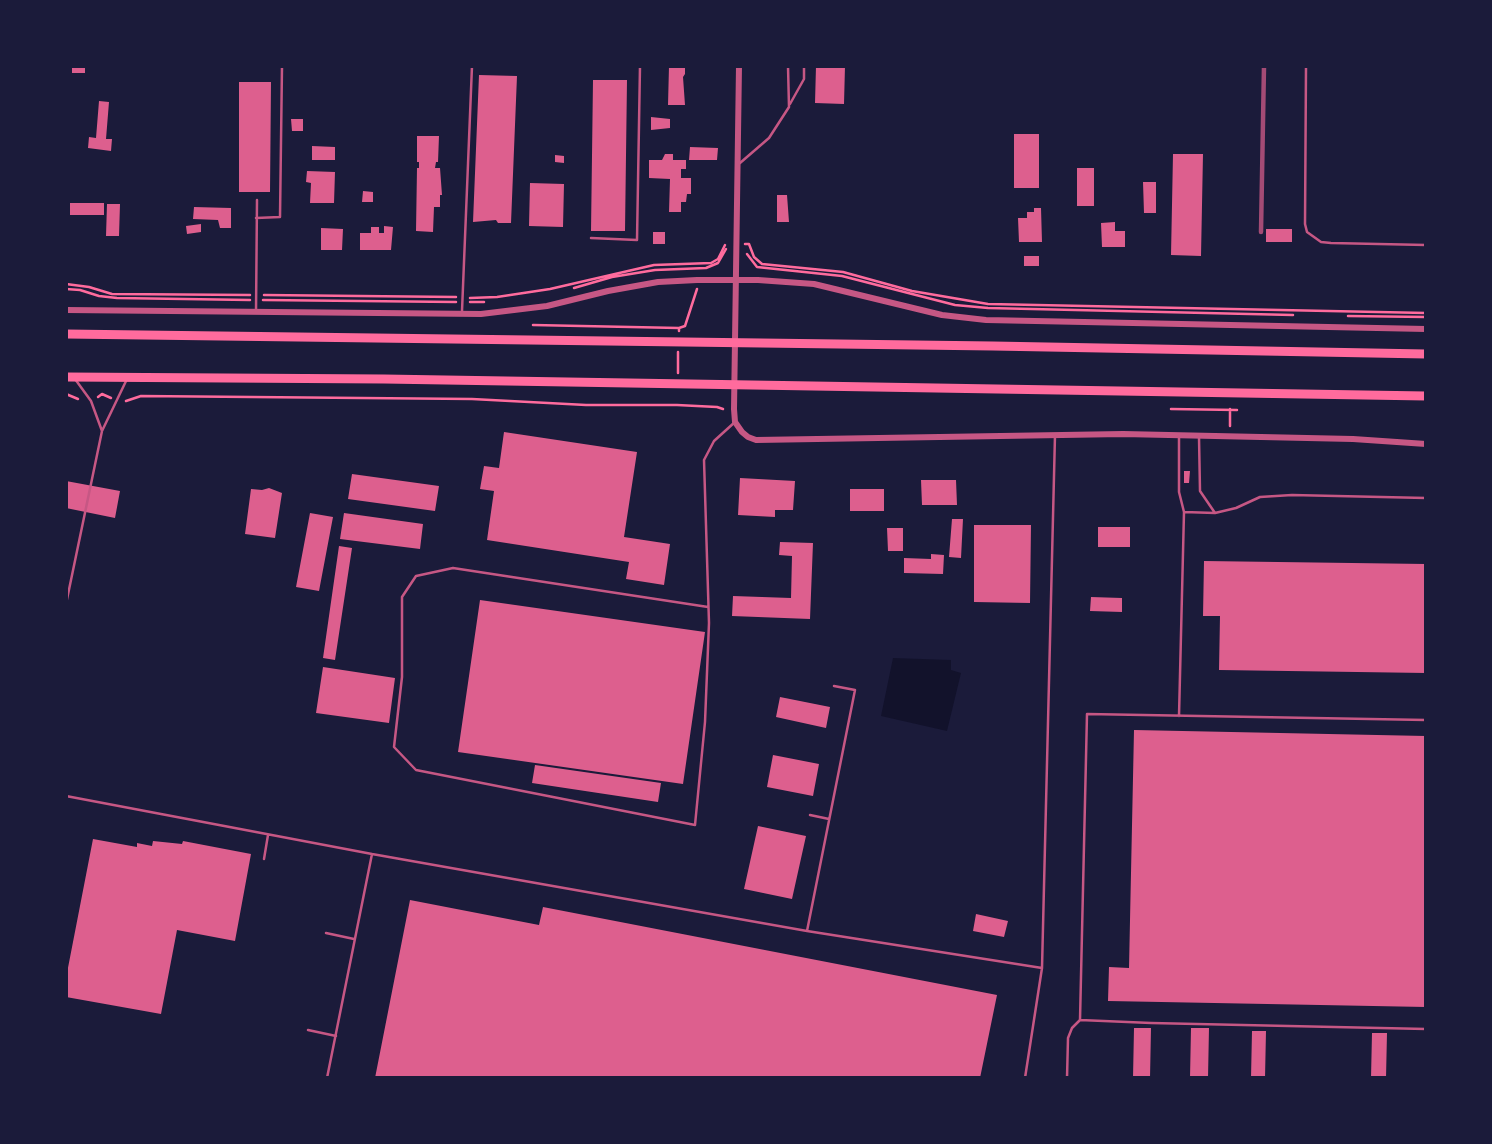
<!DOCTYPE html>
<html>
<head>
<meta charset="utf-8">
<style>
  body { margin:0 }
  #map { position:relative; width:1492px; height:1144px; overflow:hidden; background:#1b1b3a; font-family:Raleway,sans-serif }
  canvas { display:block }
  .frame { position:absolute; inset:0; border:68px solid #1b1b3a; pointer-events:none }
</style>
</head>
<body>
<div id="map">
<canvas width="1492" height="1144"></canvas>
<div class="frame"></div>
</div>
<script>
const ctx = document.querySelector('canvas').getContext('2d');
ctx.lineJoin = 'round';
function paint(path, color) { ctx.fillStyle = color; ctx.fill(path, 'evenodd'); }
const shape = rows => new Path2D(rows.map(r => 'M' + r).join(''));
function stroke(path, color, width, dash) { ctx.strokeStyle = color; ctx.lineWidth = width; ctx.lineCap = dash ? 'butt' : 'round'; ctx.setLineDash(dash || []); ctx.stroke(path); }
paint(shape([
  [893,658,951,660,951,670,961,673,947,731,881,716]
]), '#12122b');
paint(shape([
  [72,66,85,66,85,73,72,73],
  [669,66,685,66,685,74,683,77,685,105,668,105],
  [816,66,845,66,844,104,815,103],
  [479,75,517,76,511,223,498,223,496,220,473,222],
  [593,80,627,80,625,231,591,231],
  [239,82,271,82,270,192,239,192],
  [99,101,109,102,106,139,112,139,111,151,88,148,89,137,96,138],
  [651,117,670,119,670,128,651,130],
  [291,119,303,119,303,131,292,131],
  [1014,134,1039,134,1039,188,1014,188],
  [417,136,439,136,438,162,436,162,435,168,440,168,442,195,440,195,440,207,434,207,433,232,416,231,417,168,419,168,419,162,417,162],
  [312,146,335,147,335,160,312,160],
  [690,147,718,148,717,160,689,160],
  [665,154,673,154,673,160,686,160,686,169,681,169,681,178,691,178,691,194,687,194,686,202,681,202,681,212,669,212,670,179,649,178,649,160,662,160],
  [1173,154,1203,154,1201,256,1171,255],
  [555,155,564,156,564,163,555,162],
  [1077,168,1094,168,1094,206,1077,206],
  [307,171,335,172,334,203,310,203,311,183,306,182],
  [1143,182,1156,182,1156,213,1144,213],
  [530,183,564,184,563,227,529,226],
  [363,191,373,192,373,202,362,202],
  [777,195,787,195,789,222,777,222],
  [70,203,104,203,104,215,70,215],
  [107,204,120,204,119,236,106,236],
  [194,207,231,208,231,228,220,228,218,220,193,219],
  [1034,208,1041,208,1042,242,1019,242,1018,218,1027,218,1027,212,1034,212],
  [1115,222,1115,231,1125,231,1125,247,1102,247,1101,223],
  [201,224,201,232,187,234,186,226],
  [384,226,393,227,391,250,360,250,360,233,371,233,371,227,379,227,379,233,384,233],
  [321,228,343,229,342,250,321,250],
  [1266,229,1292,229,1292,242,1266,242],
  [653,232,665,232,665,244,653,244],
  [1024,256,1039,256,1039,266,1024,266],
  [504,432,637,452,624,537,670,544,664,585,626,579,629,562,487,540,494,491,480,489,484,466,499,468],
  [1184,471,1190,471,1189,483,1184,483],
  [352,474,439,486,435,511,348,499],
  [740,478,795,481,793,510,775,510,775,517,738,515],
  [921,480,956,480,957,505,922,505],
  [66,481,120,491,115,518,66,508],
  [269,488,282,493,275,538,245,534,251,489,262,490],
  [850,489,884,489,884,511,850,511],
  [310,513,333,517,319,591,296,587],
  [344,513,423,524,420,549,340,539],
  [952,519,963,519,961,558,949,557],
  [974,525,1031,525,1030,603,974,602],
  [1098,527,1130,527,1130,547,1098,547],
  [887,528,903,528,903,551,888,551],
  [780,542,813,543,810,619,732,616,733,596,791,598,792,556,779,555],
  [339,546,352,548,335,660,323,658],
  [931,554,944,555,943,574,904,573,904,558,931,559],
  [1204,561,1426,564,1426,673,1219,670,1220,616,1203,616],
  [1091,597,1122,598,1122,612,1090,611],
  [480,600,705,632,683,784,458,752],
  [323,667,395,678,389,723,316,713],
  [780,697,830,707,826,728,776,717],
  [1134,730,1426,736,1426,1007,1108,1001,1109,967,1129,968],
  [773,755,819,764,813,796,767,787],
  [535,765,661,783,658,802,532,783],
  [758,826,806,836,792,899,744,889],
  [93,839,137,847,137,843,152,846,153,841,182,844,183,841,251,854,235,941,177,930,161,1014,66,997,66,978],
  [410,900,539,925,543,907,997,995,980,1078,375,1078],
  [976,914,1008,921,1004,937,973,931],
  [1134,1028,1151,1028,1150,1078,1133,1078],
  [1191,1028,1209,1028,1208,1078,1190,1078],
  [1252,1031,1266,1031,1265,1078,1251,1078],
  [1372,1033,1387,1033,1386,1078,1371,1078]
]), '#dd5f8e');
stroke(shape([
  [745,244,749,244,754,257,762,264,843,272,912,291,988,304,1426,313],
  [747,254,757,267,842,276,955,305,988,308,1293,315],
  [66,284,89,287,112,294,250,295],
  [574,288,612,277,655,270,706,268,718,263,726,249],
  [66,289,80,290,99,296,117,298,250,300],
  [264,295,456,297],
  [470,298,497,297,550,289,654,265,711,263,718,259,725,245],
  [263,300,456,302],
  [470,302,484,302],
  [1348,316,1426,317],
  [533,325,679,328],
  [679,331,679,328,685,326,697,289],
  [678,373,678,352],
  [66,394,78,399],
  [98,397,102,394,111,398],
  [126,401,141,396,472,399,586,405,677,405,717,407,723,409],
  [1171,409,1237,410],
  [1230,426,1230,409]
]), '#ff6b9d', 2.5);
stroke(shape([
  [1306,66,1305,224,1307,232,1321,242,1331,243,1426,245],
  [790,104,804,79,804,66],
  [740,163,769,138,789,107,788,66],
  [256,218,280,217,282,66],
  [591,238,637,240,640,66],
  [462,311,472,66],
  [256,312,257,200],
  [75,379,91,401,102,431],
  [1199,437,1200,491,1215,513],
  [1184,512,1215,513,1236,508,1260,497,1292,495,1426,498],
  [66,604,102,431,127,379],
  [708,607,453,568,416,576,402,597,402,677,394,747,416,770,695,825,705,722,709,623,704,460,714,441,735,422],
  [1179,716,1184,512,1179,492,1179,436],
  [1426,720,1087,714,1080,1020,1151,1023,1426,1029],
  [66,796,372,854,327,1078],
  [810,815,829,819],
  [372,854,807,931,1042,968],
  [264,859,268,835],
  [807,931,855,690,834,686],
  [326,933,354,939],
  [308,1030,336,1036],
  [1025,1078,1042,968,1055,435],
  [1067,1078,1068,1038,1072,1028,1080,1020]
]), '#c65784', 2.5);
stroke(shape([
  [739,66,734,409,735,422,742,432,748,437,756,440,1123,434,1353,439,1426,444],
  [66,310,481,314,547,306,608,291,658,282,697,280,758,280,814,284,942,315,986,320,1426,329]
]), '#c65784', 6);
stroke(shape([
  [66,334,993,346,1426,354],
  [66,377,384,379,1426,396]
]), '#ff6b9d', 9);
stroke(shape([
  [1261,232,1264,66]
]), '#a44b75', 4.5);
</script>
</body>
</html>
